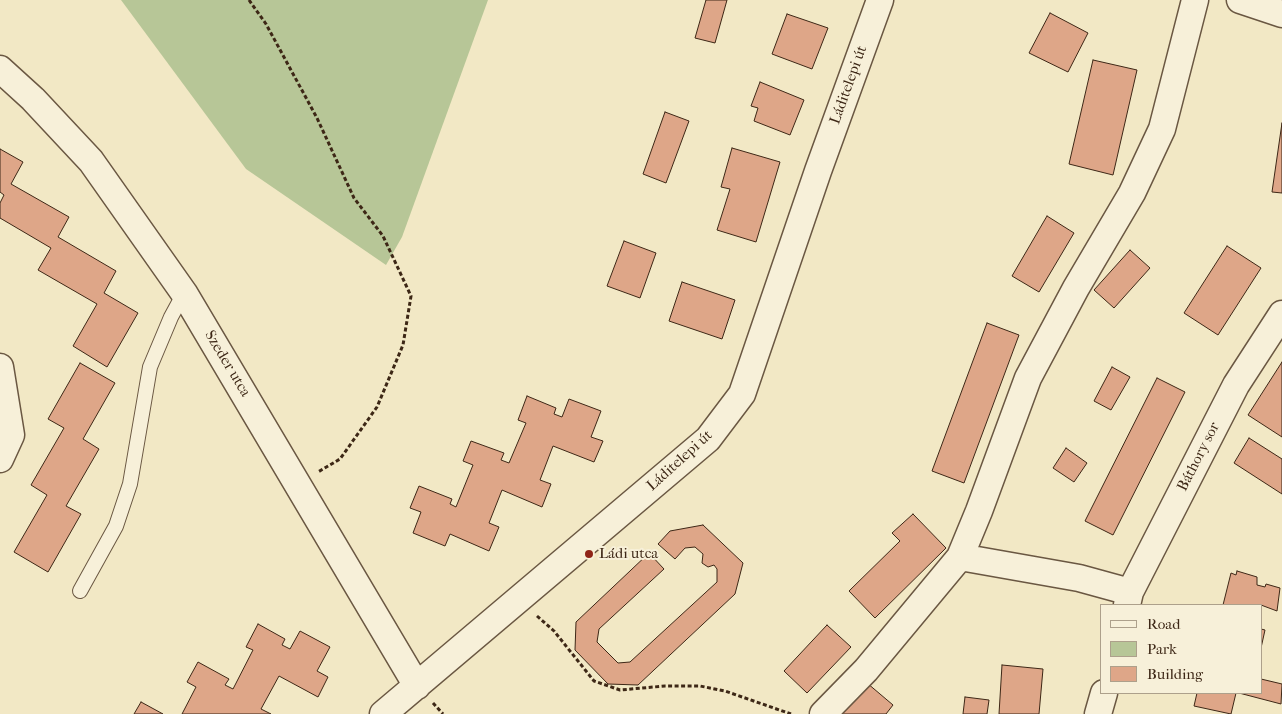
<!DOCTYPE html>
<html>
<head>
<meta charset="utf-8">
<style>
  body { margin:0 }
  #map { position:relative; width:1282px; height:714px; overflow:hidden; background:#f2e8c5; font-family:"IM FELL French Canon",serif }
  canvas { display:block }
  .legend { position:absolute; left:1100px; top:604px; width:162px; height:90px; box-sizing:border-box; background:#f7f0d9; border:1px solid #ada08b; margin:0; padding:6px 9px; list-style:none; font-size:15px; color:#3d2716 }
  .legend li { display:flex; align-items:center; gap:10px; height:25px }
  .legend b { width:25px; border:1px solid #ada08b }
</style>
</head>
<body>
<div id="map">
<canvas width="1282" height="714"></canvas>
<ul class="legend">
<li><b style="height:6px;background:#f7f0d9"></b>Road</li>
<li><b style="height:14px;background:#b7c697"></b>Park</li>
<li><b style="height:14px;background:#dea688"></b>Building</li>
</ul>
</div>
<script>
const ctx = document.querySelector('canvas').getContext('2d');
ctx.lineJoin = 'round';
function paint(path, color) { ctx.fillStyle = color; ctx.fill(path, 'evenodd'); }
const shape = rows => new Path2D(rows.map(r => 'M' + r).join(''));
function stroke(path, color, width, dash) { ctx.strokeStyle = color; ctx.lineWidth = width; ctx.lineCap = dash ? 'butt' : 'round'; ctx.setLineDash(dash || []); ctx.stroke(path); }
function write(font, color, halo, rows, align = 'center') {
  ctx.font = font + ' "IM FELL French Canon",serif'; ctx.lineWidth = 4; ctx.setLineDash([]); ctx.textBaseline = 'middle'; ctx.strokeStyle = halo; ctx.fillStyle = color; for (const [text, x, y, turn = 0] of rows) {
    ctx.save(); ctx.translate(x, y); ctx.rotate((+turn || 0) * Math.PI / 180); ctx.textAlign = isNaN(turn) ? turn : align; if (halo) ctx.strokeText(text, 0, 0); ctx.fillText(text, 0, 0); ctx.restore();
  }
}
paint(shape([
  [121,0,488,0,402,237,386,265,246,169]
]), '#b7c697');
const building = shape([
  [706,0,727,0,715,43,695,38,706,0],
  [1050,13,1088,33,1068,72,1029,53,1050,13],
  [787,14,828,28,812,69,772,54,787,14],
  [1093,60,1137,70,1113,175,1069,164,1093,60],
  [760,82,804,100,790,135,754,121,758,108,751,106,760,82],
  [665,112,689,121,666,183,643,174,665,112],
  [1282,123,1282,193,1272,192,1282,123],
  [732,148,780,162,756,242,717,230,730,189,721,187,732,148],
  [0,149,23,162,11,184,69,217,58,237,116,271,104,293,138,313,107,367,73,346,97,304,38,270,51,248,0,218,0,203,4,195,0,192,0,149],
  [1047,216,1074,233,1039,292,1012,276,1047,216],
  [624,241,656,253,640,298,607,286,624,241],
  [1227,246,1261,268,1218,335,1184,313,1227,246],
  [1130,250,1150,268,1114,308,1094,290,1130,250],
  [682,282,735,300,722,339,669,321,682,282],
  [987,323,1019,335,964,483,932,471,987,323],
  [1282,362,1282,437,1248,415,1282,362],
  [80,363,115,383,83,439,99,449,66,506,81,514,48,572,14,552,47,495,31,485,64,428,48,419,80,363],
  [1112,367,1130,377,1111,410,1094,401,1112,367],
  [1157,378,1185,392,1113,535,1085,521,1157,378],
  [527,396,556,408,554,414,562,417,569,399,601,411,591,437,603,441,594,462,553,446,540,480,551,484,542,507,502,490,489,523,499,527,489,551,450,534,445,546,413,533,421,512,410,508,419,486,452,499,450,504,456,507,473,465,463,461,471,441,504,453,501,460,509,463,526,423,518,420,527,396],
  [1249,438,1282,459,1282,494,1234,463,1249,438],
  [1066,448,1087,463,1074,482,1053,468,1066,448],
  [913,514,946,548,875,618,849,591,900,541,892,533,913,514],
  [703,525,743,563,735,594,638,685,608,684,575,650,576,622,649,553,664,569,599,629,597,642,618,663,630,662,717,582,717,569,714,565,708,567,702,563,703,554,695,547,685,548,675,559,658,544,670,531,703,525],
  [1237,571,1257,577,1257,585,1265,587,1266,584,1280,588,1277,611,1261,605,1223,605,1231,573,1236,575,1237,571],
  [258,624,285,639,282,645,290,649,300,631,330,647,317,671,328,677,318,697,279,676,261,709,271,714,182,714,196,687,187,682,198,662,229,679,225,685,233,689,253,650,246,647,258,624],
  [827,625,851,647,807,693,784,671,827,625],
  [1261,629,1265,630,1261,648,1261,629],
  [1002,665,1043,669,1039,714,999,714,1002,665],
  [1261,679,1282,684,1281,704,1239,693,1261,693,1261,679],
  [867,683,893,705,886,714,841,714,867,683],
  [1197,693,1236,693,1231,714,1194,706,1197,693],
  [965,697,989,700,987,714,963,714,965,697],
  [141,702,163,714,134,714,141,702]
]);
paint(building, '#dea688');
stroke(building, '#3d2716', 1);
const lane = shape([
  [80,591,116,526,130,484,150,367,171,317,184,293]
]);
const street = shape([
  [1240,0,1282,14],
  [0,69,33,99,91,161,184,293,417,686],
  [0,367,11,435,0,459],
  [960,557,1079,578,1130,592],
  [1127,605,1130,592,1236,385,1282,314],
  [383,714,708,439,742,394,818,171,880,0],
  [823,714,866,670,960,557,979,511,1028,378,1076,288,1132,193,1162,129,1195,0],
  [1098,714,1104,693]
]);
stroke(lane, '#6a5742', 16);
stroke(street, '#6a5742', 29);
stroke(shape([
  [249,0,266,24,317,118,354,198,383,236,411,296,403,345,377,407,340,459,318,472],
  [537,616,554,631,594,681,620,690,665,686,700,686,725,691,791,714],
  [433,703,443,714]
]), '#3d2716', 3, [4, 2.5]);
stroke(lane, '#f7f0d9', 14);
stroke(street, '#f7f0d9', 26);
for (const [x, y, r, color] of [
  [589,554,5,"#8f2418"]
]) { const dot = new Path2D(); dot.arc(x, y, r, 0, 2 * Math.PI); ctx.fillStyle = color; ctx.fill(dot); stroke(dot, '#f7f0d9', 2); }
write('15px', '#3d2716', '#f7f0d9', [
  ["Láditelepi út",849,85,-70],
  ["Szeder utca",227,364,59],
  ["Báthory sor",1199,457,-63],
  ["Láditelepi út",680,461,-42]
]);
write('15px', '#3d2716', '#f7f0d9', [
  ["Ládi utca",599,554]
], 'left');
</script>
</body>
</html>
